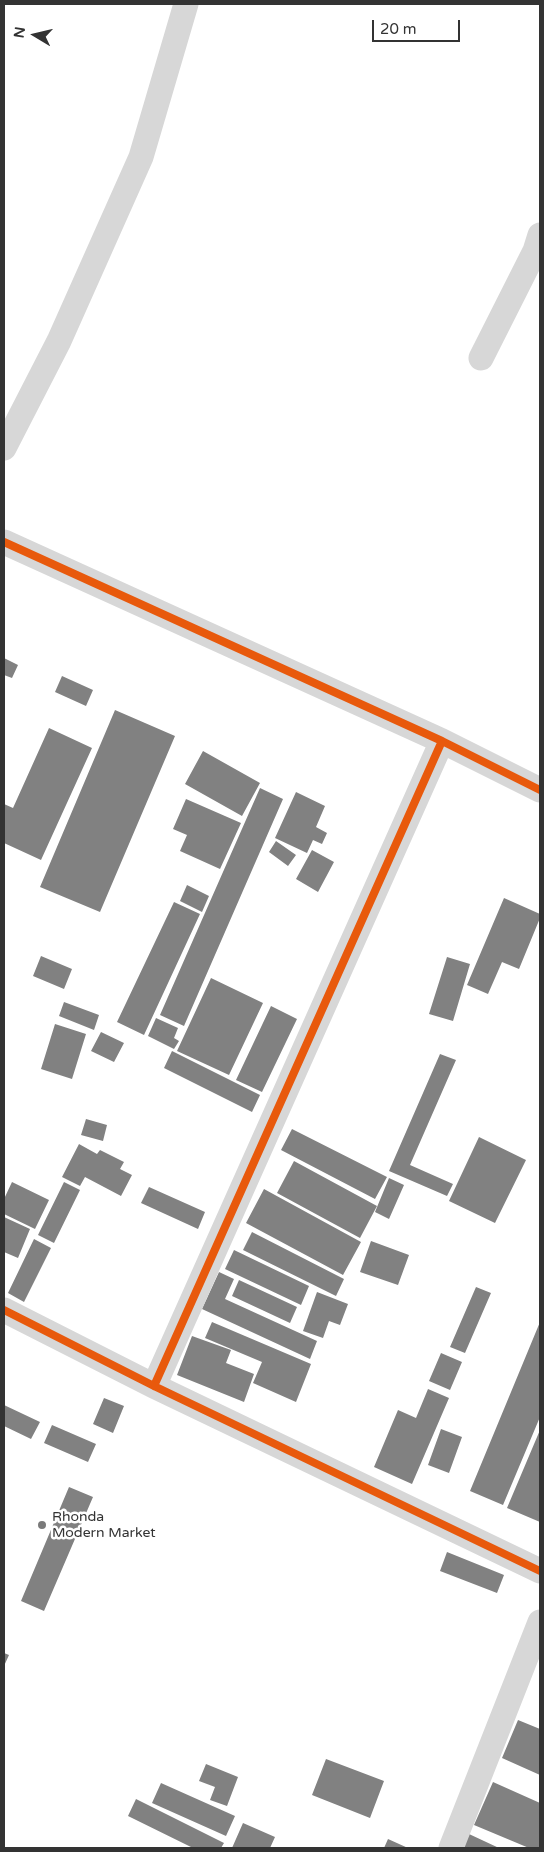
<!DOCTYPE html>
<html>
<head>
<meta charset="utf-8">
<style>
  body { margin:0 }
  #map { position:relative; width:544px; height:1852px; overflow:hidden; background:#fff; font-family:"Varela Round",sans-serif }
  canvas { display:block }
  .frame { position:absolute; inset:0; border:5px solid #333; pointer-events:none }
  .north { position:absolute; left:10px; top:10px; width:50px; height:50px; -webkit-text-stroke:4px #fff; paint-order:stroke; rotate:279deg; font-size:14px; font-weight:700; line-height:20px; text-align:center; color:#333 }
  .north::after { content:''; display:block; margin:auto; width:18px; height:22px; background:#333; clip-path:polygon(50% 0,100% 100%,50% 72%,0 100%) }
  .scale { position:absolute; left:372px; top:20px; width:88px; height:22px; box-sizing:border-box; border:2px solid #333; border-top:0; padding-left:6px; font-size:15px; line-height:18px; white-space:nowrap; color:#333; -webkit-text-stroke:4px #fff; paint-order:stroke }
</style>
</head>
<body>
<div id="map">
<canvas width="544" height="1852"></canvas>
<div class="frame"></div>
<div class="north">N</div>
<div class="scale">20 m</div>
</div>
<script>
const ctx = document.querySelector('canvas').getContext('2d');
ctx.lineJoin = 'round';
function paint(path, color) { ctx.fillStyle = color; ctx.fill(path, 'evenodd'); }
const shape = rows => new Path2D(rows.map(r => 'M' + r).join(''));
function stroke(path, color, width, dash) { ctx.strokeStyle = color; ctx.lineWidth = width; ctx.lineCap = dash ? 'butt' : 'round'; ctx.setLineDash(dash || []); ctx.stroke(path); }
function write(font, color, halo, rows, align = 'center') {
  ctx.font = font + ' "Varela Round",sans-serif'; ctx.lineWidth = 5; ctx.setLineDash([]); ctx.textBaseline = 'middle'; ctx.strokeStyle = halo; ctx.fillStyle = color; for (const [text, x, y, turn = 0] of rows) {
    ctx.save(); ctx.translate(x, y); ctx.rotate((+turn || 0) * Math.PI / 180); ctx.textAlign = isNaN(turn) ? turn : align; if (halo) ctx.strokeText(text, 0, 0); ctx.fillText(text, 0, 0); ctx.restore();
  }
}
paint(shape([
  [4,658,18,665,12,678,4,675],
  [62,676,93,690,86,706,55,692],
  [115,710,175,736,100,912,40,887],
  [49,728,92,748,41,860,4,843,4,804,13,808],
  [203,751,260,783,242,816,185,784],
  [260,788,283,799,184,1026,160,1015],
  [296,792,325,806,316,827,327,833,322,844,313,840,307,853,275,838],
  [186,799,241,823,220,869,180,851,187,835,173,829],
  [276,841,296,855,288,866,269,852],
  [312,850,334,862,318,892,296,879],
  [187,885,209,896,202,912,180,901],
  [504,898,540,914,540,918,519,969,502,962,488,994,467,985],
  [174,902,200,914,144,1035,117,1022],
  [41,956,72,969,64,989,33,976],
  [447,957,470,964,453,1021,429,1014],
  [211,978,263,1003,229,1075,177,1051],
  [64,1002,99,1015,94,1030,59,1016],
  [271,1006,297,1019,262,1092,236,1080],
  [156,1018,178,1028,174,1038,179,1041,174,1049,148,1036],
  [55,1024,86,1034,72,1079,41,1069],
  [101,1032,124,1043,114,1062,91,1051],
  [172,1051,260,1095,252,1112,164,1068],
  [440,1054,456,1060,410,1165,453,1184,447,1196,389,1171],
  [86,1119,107,1125,103,1141,81,1135],
  [292,1129,387,1177,375,1199,281,1150],
  [479,1137,526,1160,495,1223,449,1201],
  [79,1144,97,1154,100,1150,124,1162,120,1169,132,1175,121,1196,85,1177,80,1186,62,1177],
  [294,1161,377,1206,360,1238,277,1193],
  [389,1178,404,1185,389,1219,375,1212],
  [12,1182,49,1200,35,1229,4,1214,4,1199],
  [64,1182,80,1190,54,1243,38,1235],
  [149,1187,205,1212,198,1229,141,1203],
  [264,1189,361,1242,343,1275,246,1223],
  [4,1217,30,1229,18,1258,4,1252],
  [252,1232,344,1279,336,1296,243,1250],
  [34,1239,51,1248,24,1302,8,1293],
  [371,1241,409,1255,398,1285,360,1272],
  [234,1250,309,1286,301,1305,225,1269],
  [219,1272,234,1279,225,1299,317,1341,310,1359,202,1309],
  [239,1280,297,1307,290,1323,232,1296],
  [476,1287,491,1293,465,1353,450,1347],
  [317,1292,348,1304,340,1325,329,1321,323,1338,303,1331],
  [212,1322,311,1364,296,1402,253,1383,262,1362,205,1338],
  [540,1322,540,1417,503,1505,470,1491],
  [192,1336,231,1350,226,1363,254,1374,244,1402,177,1375],
  [441,1353,462,1362,450,1390,429,1381],
  [428,1389,449,1398,412,1484,374,1467,398,1410,416,1418],
  [104,1398,124,1406,113,1433,93,1424],
  [4,1405,40,1422,31,1439,4,1426],
  [52,1425,96,1444,88,1462,44,1443],
  [441,1429,462,1437,449,1473,428,1465],
  [540,1430,540,1522,507,1508],
  [69,1487,93,1497,44,1611,21,1601],
  [447,1552,504,1575,497,1593,440,1571],
  [4,1653,9,1655,4,1666],
  [518,1720,540,1729,540,1775,502,1758],
  [326,1759,384,1781,370,1818,312,1795],
  [206,1764,238,1777,227,1806,210,1800,215,1787,199,1781],
  [493,1782,540,1803,540,1848,529,1848,474,1825],
  [161,1783,235,1816,226,1836,152,1803],
  [136,1799,224,1843,221,1848,193,1848,128,1816],
  [243,1823,275,1837,270,1848,232,1848],
  [469,1834,499,1848,462,1848],
  [388,1839,408,1848,384,1848]
]), '#818181');
stroke(shape([
  [481,358,535,251,540,235],
  [4,448,59,341,141,157,186,4],
  [4,542,442,741,540,790],
  [4,1310,154,1386,540,1571],
  [154,1386,442,741],
  [451,1848,540,1622]
]), '#d7d7d7', 25);
stroke(shape([
  [4,542,442,741,540,790],
  [4,1310,154,1386,540,1571],
  [154,1386,442,741]
]), '#e8590c', 8);
for (const [x, y, r, color] of [
  [42,1525,5,"#7a7a7a"]
]) { const dot = new Path2D(); dot.arc(x, y, r, 0, 2 * Math.PI); ctx.fillStyle = color; ctx.fill(dot); stroke(dot, '#fff', 2); }
write('14px', '#333', '#fff', [
  ["Rhonda",52,1517],
  ["Modern Market",52,1533]
], 'left');
</script>
</body>
</html>
